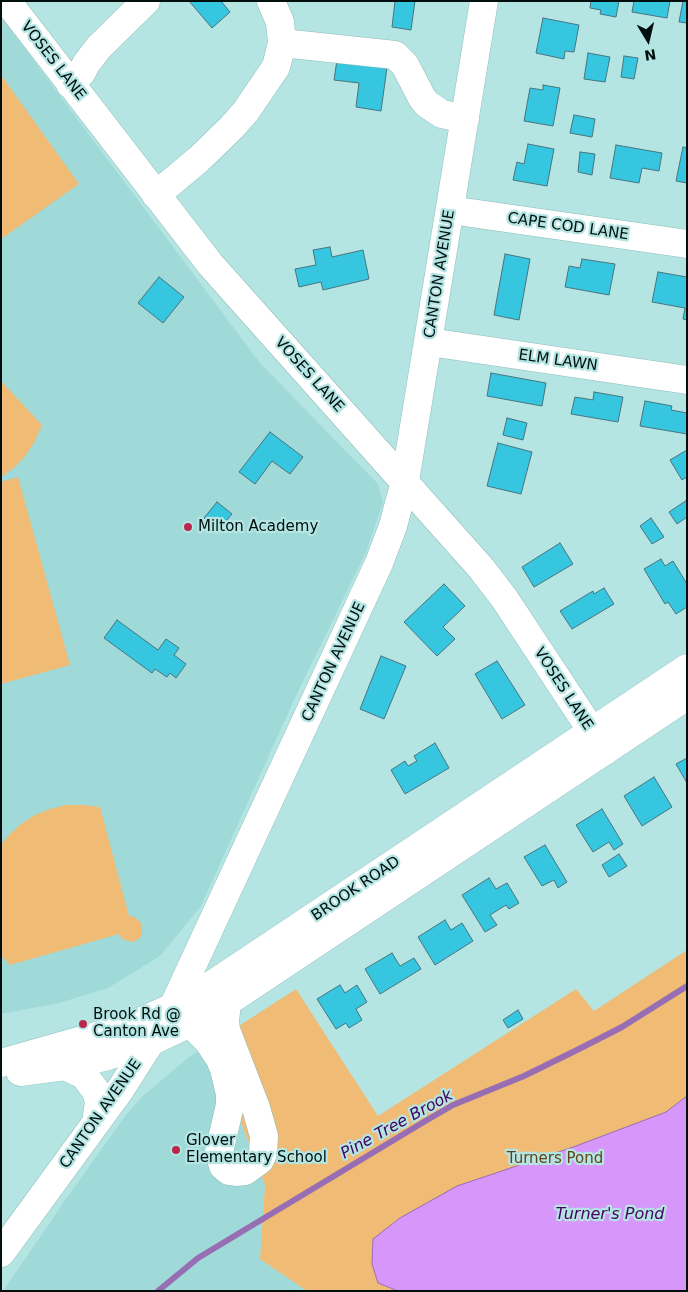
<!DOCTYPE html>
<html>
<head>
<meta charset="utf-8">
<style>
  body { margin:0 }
  #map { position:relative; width:688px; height:1292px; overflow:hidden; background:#b4e5e3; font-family:"DejaVu Sans",sans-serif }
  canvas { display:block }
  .frame { position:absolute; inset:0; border:2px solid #01100f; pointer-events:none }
  .north { position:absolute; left:623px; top:15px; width:50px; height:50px; -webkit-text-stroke:4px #b4e5e3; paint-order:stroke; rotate:171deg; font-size:14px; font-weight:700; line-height:20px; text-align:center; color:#01100f }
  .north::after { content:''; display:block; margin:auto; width:18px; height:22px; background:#01100f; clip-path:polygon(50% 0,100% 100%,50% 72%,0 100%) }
</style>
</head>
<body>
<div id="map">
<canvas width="688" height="1292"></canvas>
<div class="frame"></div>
<div class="north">N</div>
</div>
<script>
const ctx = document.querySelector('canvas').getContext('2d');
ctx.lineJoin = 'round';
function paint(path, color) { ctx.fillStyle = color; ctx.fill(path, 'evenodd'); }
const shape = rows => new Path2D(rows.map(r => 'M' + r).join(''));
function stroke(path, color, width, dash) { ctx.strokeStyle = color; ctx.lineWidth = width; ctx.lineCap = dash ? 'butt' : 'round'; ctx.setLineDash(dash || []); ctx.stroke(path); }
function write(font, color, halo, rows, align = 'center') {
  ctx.font = font + ' "DejaVu Sans",sans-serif'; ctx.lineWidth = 4.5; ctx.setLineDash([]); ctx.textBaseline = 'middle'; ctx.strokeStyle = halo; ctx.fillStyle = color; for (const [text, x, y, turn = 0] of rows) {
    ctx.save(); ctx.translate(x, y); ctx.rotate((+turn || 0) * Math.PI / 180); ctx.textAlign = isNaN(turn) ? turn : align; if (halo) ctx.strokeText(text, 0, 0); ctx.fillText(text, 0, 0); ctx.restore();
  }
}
paint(shape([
  [1,17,260,363,378,484,383,502,366,552,294,700,201,906,160,956,108,988,59,1003,1,1014],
  [211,1044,265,1185,260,1259,307,1291,3,1291,66,1199,126,1115,144,1095,189,1057]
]), '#9fdad8');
paint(shape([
  [1,75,79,184,1,239],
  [1,381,42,425,35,441,26,455,15,467,1,477],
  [18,477,70,665,1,684,1,482],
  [66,805,83,805,100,807,129,916,135,917,142,924,142,935,138,939,133,942,122,939,119,934,10,965,1,955,1,845,9,835,21,824,35,815,50,809],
  [687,950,687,1291,307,1291,260,1259,265,1185,211,1044,296,989,378,1116,576,989,594,1011]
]), '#f0bb75');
const water = shape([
  [687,1096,687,1291,398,1291,378,1283,372,1264,373,1239,400,1218,457,1186,576,1146,666,1112,687,1096]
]);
paint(water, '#d797fa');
stroke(water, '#976eb4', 1);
stroke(shape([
  [158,1291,198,1258,427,1120,453,1105,524,1076,579,1049,622,1027,687,986]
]), '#976eb4', 6);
const building = shape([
  [189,1,221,1,230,12,212,28,189,1],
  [395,1,415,1,411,30,392,27,395,1],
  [591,1,619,1,616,17,600,14,601,10,590,8,591,1],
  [634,1,670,1,667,18,632,12,634,1],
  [683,1,687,1,687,23,679,22,683,1],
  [543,18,579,25,574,52,565,51,564,59,536,53,543,18],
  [588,53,610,57,605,82,584,79,588,53],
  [624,56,638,58,634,79,621,77,624,56],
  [337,60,388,60,381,111,356,107,359,83,334,80,337,60],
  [543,85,560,88,553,126,524,121,530,88,543,90,543,85],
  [574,115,595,119,592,137,570,133,574,115],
  [528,144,554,149,547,186,513,180,517,162,524,164,528,144],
  [616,145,662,153,659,171,642,168,639,183,610,178,616,145],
  [683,147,687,148,687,183,676,181,683,147],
  [580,152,595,154,592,175,578,172,580,152],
  [330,247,332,257,363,250,369,279,323,290,321,282,299,287,295,269,316,265,313,250,330,247],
  [505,254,530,259,519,320,494,315,505,254],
  [582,259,615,264,609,295,565,287,569,266,580,268,582,259],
  [658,272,687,277,687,320,683,319,685,308,652,302,658,272],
  [159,277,184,297,163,323,138,303,159,277],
  [491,373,546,383,542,406,487,396,491,373],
  [594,392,623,397,618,422,571,414,575,397,593,400,594,392],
  [645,401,672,406,671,410,687,413,687,434,640,426,645,401],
  [507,418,527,423,523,440,503,435,507,418],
  [270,432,303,457,290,474,272,461,255,484,239,472,270,432],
  [498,443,532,452,521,494,487,486,498,443],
  [687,450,687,477,682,480,670,460,687,450],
  [687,500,687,517,677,524,669,512,687,500],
  [217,502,232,514,218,530,204,518,217,502],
  [651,518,664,537,652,544,640,526,651,518],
  [560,543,573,564,534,587,522,567,560,543],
  [661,559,665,566,673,561,687,584,687,607,676,614,668,602,665,604,644,569,661,559],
  [444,584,465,606,443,627,455,639,437,656,404,622,444,584],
  [604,588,614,604,572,629,560,611,593,591,594,594,604,588],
  [117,620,158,650,166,639,179,648,174,655,186,664,176,678,170,673,167,677,155,669,152,673,104,638,117,620],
  [381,656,406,666,384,719,360,709,381,656],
  [497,661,525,705,502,719,475,674,497,661],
  [435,743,449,768,405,794,391,770,405,761,408,766,417,761,414,756,435,743],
  [687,758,687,783,676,764,687,758],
  [654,777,672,807,642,826,624,796,654,777],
  [602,809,623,844,614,850,609,842,593,852,576,825,602,809],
  [545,845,567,882,558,888,554,880,542,886,524,857,545,845],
  [619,854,627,866,609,877,602,865,619,854],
  [489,878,496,889,507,883,519,903,509,909,506,905,490,915,497,925,485,932,462,895,489,878],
  [445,920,451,930,462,923,473,941,435,965,418,937,445,920],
  [392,953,400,966,414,958,421,969,380,994,365,969,392,953],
  [340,985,345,993,357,985,367,1002,356,1009,362,1020,349,1028,346,1023,336,1029,317,999,340,985],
  [518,1010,523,1019,508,1028,503,1020,518,1010]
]);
paint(building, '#37c6df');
stroke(building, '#48747e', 1);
const minor = shape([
  [7,1,210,264,481,568,504,598,605,751],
  [271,1,280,22,282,43,395,55,405,65,422,98,427,104,442,114,465,119],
  [70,84,82,72,86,64,99,47,146,1],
  [156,195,199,159,232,127,246,111,276,67,282,43],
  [450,210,687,244],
  [429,342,687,380],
  [175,1008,208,1041,220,1059,224,1069,230,1094,230,1105,219,1152,223,1166,229,1171,236,1172,245,1171,260,1160,263,1153,264,1136,256,1108,226,1030,225,1021,227,1003],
  [65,1066,84,1075,96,1091,99,1102,96,1123],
  [1,1253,120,1090,173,1007,379,563,393,526,405,481,484,1]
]);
const major = shape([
  [1,1063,128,1027,173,1007,198,994,687,668],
  [20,1072,65,1066,108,1056,154,1040,209,1014,687,696]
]);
stroke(minor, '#8dbdbb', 29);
stroke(major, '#8dbdbb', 29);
stroke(minor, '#fff', 28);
stroke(major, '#fff', 28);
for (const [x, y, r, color] of [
  [188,527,5,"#b9284b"],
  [83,1024,5,"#b9284b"],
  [176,1150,5,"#b9284b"]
]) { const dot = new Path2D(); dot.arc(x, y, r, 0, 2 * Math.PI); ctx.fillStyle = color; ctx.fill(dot); stroke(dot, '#b4e5e3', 2); }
write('15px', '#01100f', '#b4e5e3', [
  ["VOSES LANE",53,61,52],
  ["CAPE COD LANE",568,227,8],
  ["CANTON AVENUE",440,274,-81],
  ["ELM LAWN",558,361,8],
  ["VOSES LANE",309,375,48],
  ["CANTON AVENUE",334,662,-65],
  ["VOSES LANE",563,689,57],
  ["BROOK ROAD",356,889,-34],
  ["CANTON AVENUE",101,1114,-55]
]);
write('15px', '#01100f', '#b4e5e3', [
  ["Milton Academy",198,527],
  ["Brook Rd @",93,1015],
  ["Canton Ave",93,1032],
  ["Glover",186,1141],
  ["Elementary School",186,1158]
], 'left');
write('15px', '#634418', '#b4e5e3', [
  ["Turners Pond",555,1159]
]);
write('italic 16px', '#45025f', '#b4e5e3', [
  ["Pine Tree Brook",397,1125,-29],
  ["Turner's Pond",610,1215]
]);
</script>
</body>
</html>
